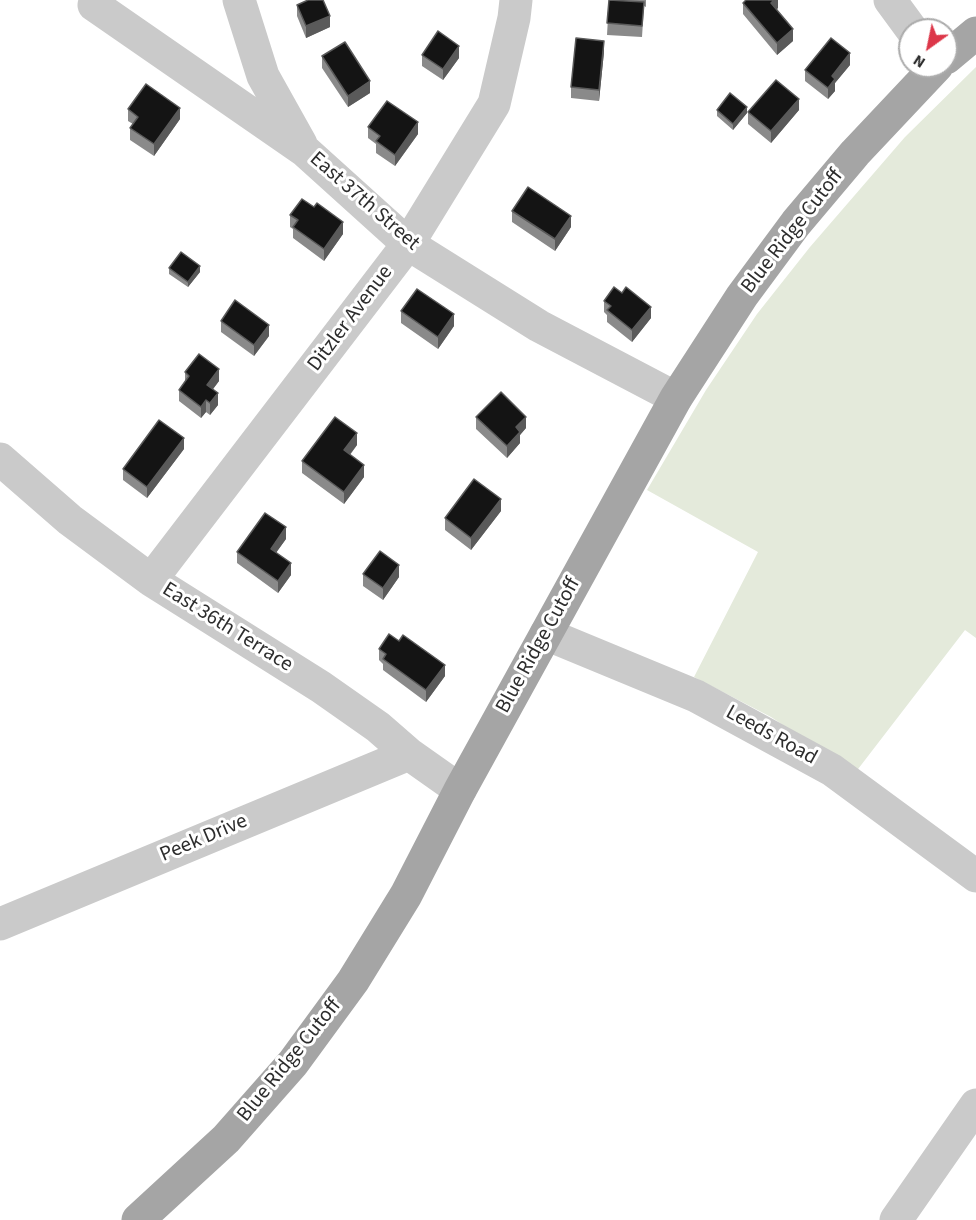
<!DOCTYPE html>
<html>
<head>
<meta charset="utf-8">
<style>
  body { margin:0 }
  #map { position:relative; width:976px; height:1220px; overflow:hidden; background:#fff; font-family:"Source Sans 3",sans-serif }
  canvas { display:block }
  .north { position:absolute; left:898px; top:18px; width:60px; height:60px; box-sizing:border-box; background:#fff; border:2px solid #ababab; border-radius:50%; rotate:213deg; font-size:16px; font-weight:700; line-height:24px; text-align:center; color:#2d2d2d }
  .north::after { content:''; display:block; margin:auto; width:21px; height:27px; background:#dc3749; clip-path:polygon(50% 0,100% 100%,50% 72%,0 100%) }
</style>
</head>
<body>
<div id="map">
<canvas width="976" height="1220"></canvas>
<div class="north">N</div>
</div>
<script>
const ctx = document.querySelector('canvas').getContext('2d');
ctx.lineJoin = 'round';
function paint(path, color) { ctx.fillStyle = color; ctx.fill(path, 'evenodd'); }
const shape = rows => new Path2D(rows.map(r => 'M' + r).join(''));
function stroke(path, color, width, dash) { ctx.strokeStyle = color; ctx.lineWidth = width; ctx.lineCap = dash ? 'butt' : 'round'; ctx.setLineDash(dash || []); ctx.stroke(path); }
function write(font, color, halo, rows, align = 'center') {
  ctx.font = font + ' "Source Sans 3",sans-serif'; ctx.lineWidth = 6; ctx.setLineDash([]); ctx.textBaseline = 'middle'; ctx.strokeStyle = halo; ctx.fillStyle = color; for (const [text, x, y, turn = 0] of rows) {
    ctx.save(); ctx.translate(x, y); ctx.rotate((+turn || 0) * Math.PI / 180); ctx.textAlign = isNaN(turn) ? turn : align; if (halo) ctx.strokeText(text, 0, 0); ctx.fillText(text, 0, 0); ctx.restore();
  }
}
paint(shape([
  [976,67,976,638,965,630,855,773,771,717,694,677,758,552,647,490,706,390,757,314,810,247,905,137]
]), '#e4eadb');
stroke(shape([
  [239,0,263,76,301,144],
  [890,0,912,30],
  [94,5,305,151,408,244,539,326,676,398],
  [0,459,70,520,151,580,321,687,378,727,409,754,460,790],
  [151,580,408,244,494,104,514,18,516,0],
  [546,634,696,696,832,770,976,876],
  [0,924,409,754],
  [896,1220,976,1105]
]), '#cacaca', 33);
stroke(shape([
  [946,58,976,33],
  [138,1220,226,1139,293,1063,353,981,406,895,460,790,676,398,742,296,796,223,855,153,937,66]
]), '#a5a5a5', 33);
paint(shape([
  [609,0,646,0,646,7,644,6,642,37,607,35],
  [778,0,778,8,777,9,793,41,777,55,743,14,743,3],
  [297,5,330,27,306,38,297,16],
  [604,52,599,101,571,98,571,87],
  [422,55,459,58,443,80,422,66],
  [322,56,370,93,348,107,322,68],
  [850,65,835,83,835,91,828,99,805,81,805,70],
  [128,109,180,119,154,156,130,140,130,128,133,124,128,121],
  [717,110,747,113,733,130,717,116],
  [799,110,771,143,748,124,748,112],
  [368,127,418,134,395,166,376,153,376,144,368,138],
  [512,211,571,227,555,251,512,222],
  [290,215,343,234,324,261,293,238,293,229,290,227],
  [169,268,200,272,188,287,169,274],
  [604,301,651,318,632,342,607,322,607,315,604,312],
  [401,311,454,326,438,349,401,323],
  [221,321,269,336,254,356,221,332],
  [185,372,219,381,213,389,218,405,210,415,206,412,201,418,179,401,179,390,185,382],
  [476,417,526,428,520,435,520,443,507,458,476,429],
  [357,445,350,455,364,477,344,504,302,473,302,461],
  [184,449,147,498,123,480,123,469],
  [501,511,471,550,445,530,445,518],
  [286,539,276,552,291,575,278,593,237,563,237,552],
  [363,574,399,577,383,600,363,586],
  [379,649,445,676,426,702,383,670,383,664,379,660]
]), '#8a8a8a');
paint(shape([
  [774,0,778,0,778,8,771,14,771,3],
  [330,16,330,27,306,38,306,26],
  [793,29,793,41,777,55,777,43],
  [604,41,604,52,599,101,599,90],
  [459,46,459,58,443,80,443,69],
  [850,53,850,65,835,83,835,91,828,99,828,88,832,76],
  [370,81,370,93,348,107,348,96],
  [799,99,799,110,771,143,771,131],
  [747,107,747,113,733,130,733,124],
  [180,108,180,119,154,156,154,144],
  [418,122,418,134,395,166,395,155],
  [571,216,571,227,555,251,555,239],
  [343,222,343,234,324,261,324,249],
  [200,266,200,272,188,287,188,282],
  [651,307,651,318,632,342,632,330],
  [454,314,454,326,438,349,438,337],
  [269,325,269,336,254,356,254,345],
  [219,369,219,381,207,397,207,385],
  [218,393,218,405,210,415,210,403],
  [206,400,206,412,201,418,201,407],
  [526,417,526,428,520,435,520,443,507,458,507,446,516,427],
  [357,433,357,445,344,462,344,450],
  [184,438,184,449,147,498,147,487],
  [364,465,364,477,344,504,344,492],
  [501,499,501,511,471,550,471,538],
  [286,527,286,539,271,560,271,549],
  [291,563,291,575,278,593,278,581],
  [399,565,399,577,383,600,383,588],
  [445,665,445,676,426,702,426,690]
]), '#5a5a5a');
const building = shape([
  [308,0,323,0,330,16,306,26,297,5,308,0],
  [609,0,644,2,642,26,607,23,609,0],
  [746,0,774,0,771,3,793,29,777,43,743,3,746,0],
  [438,31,459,46,443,69,422,55,438,31],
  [576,38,604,41,599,90,571,87,576,38],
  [831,38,850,53,832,76,835,79,828,88,805,70,831,38],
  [345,42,370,81,348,96,322,56,345,42],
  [776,80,799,99,771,131,748,112,776,80],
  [146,84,180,108,154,144,130,128,138,117,128,109,146,84],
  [730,93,747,107,733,124,717,110,730,93],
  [387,101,418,122,395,155,376,141,380,136,368,127,387,101],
  [528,187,571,216,555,239,512,211,528,187],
  [302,199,314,207,317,203,343,222,324,249,293,227,298,220,290,215,302,199],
  [181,252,200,266,188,282,169,268,181,252],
  [614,287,622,293,626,287,651,307,632,330,607,310,611,306,604,301,614,287],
  [417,289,454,314,438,337,401,311,417,289],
  [235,300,269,325,254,345,221,321,235,300],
  [199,354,219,369,207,385,218,393,210,403,206,400,201,407,179,390,189,376,185,372,199,354],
  [501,392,526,417,516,427,520,432,507,446,476,417,501,392],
  [335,417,357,433,344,450,364,465,344,492,302,461,335,417],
  [159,420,184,438,147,487,123,469,159,420],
  [474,479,501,499,471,538,445,518,474,479],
  [265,513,286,527,271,549,291,563,278,581,237,552,265,513],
  [380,551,399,565,383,588,363,574,380,551],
  [389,634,399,641,403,635,445,665,426,690,383,659,386,654,379,649,389,634]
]);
paint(building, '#141414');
stroke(building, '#5a5a5a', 1.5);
write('21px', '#2d2d2d', '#fff', [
  ["East 37th Street",364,202,41],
  ["Blue Ridge Cutoff",793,232,-52],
  ["Ditzler Avenue",351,319,-53],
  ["East 36th Terrace",227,628,32],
  ["Blue Ridge Cutoff",539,646,-61],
  ["Leeds Road",771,736,29],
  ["Peek Drive",204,839,-23],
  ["Blue Ridge Cutoff",290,1061,-51]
]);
</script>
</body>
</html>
